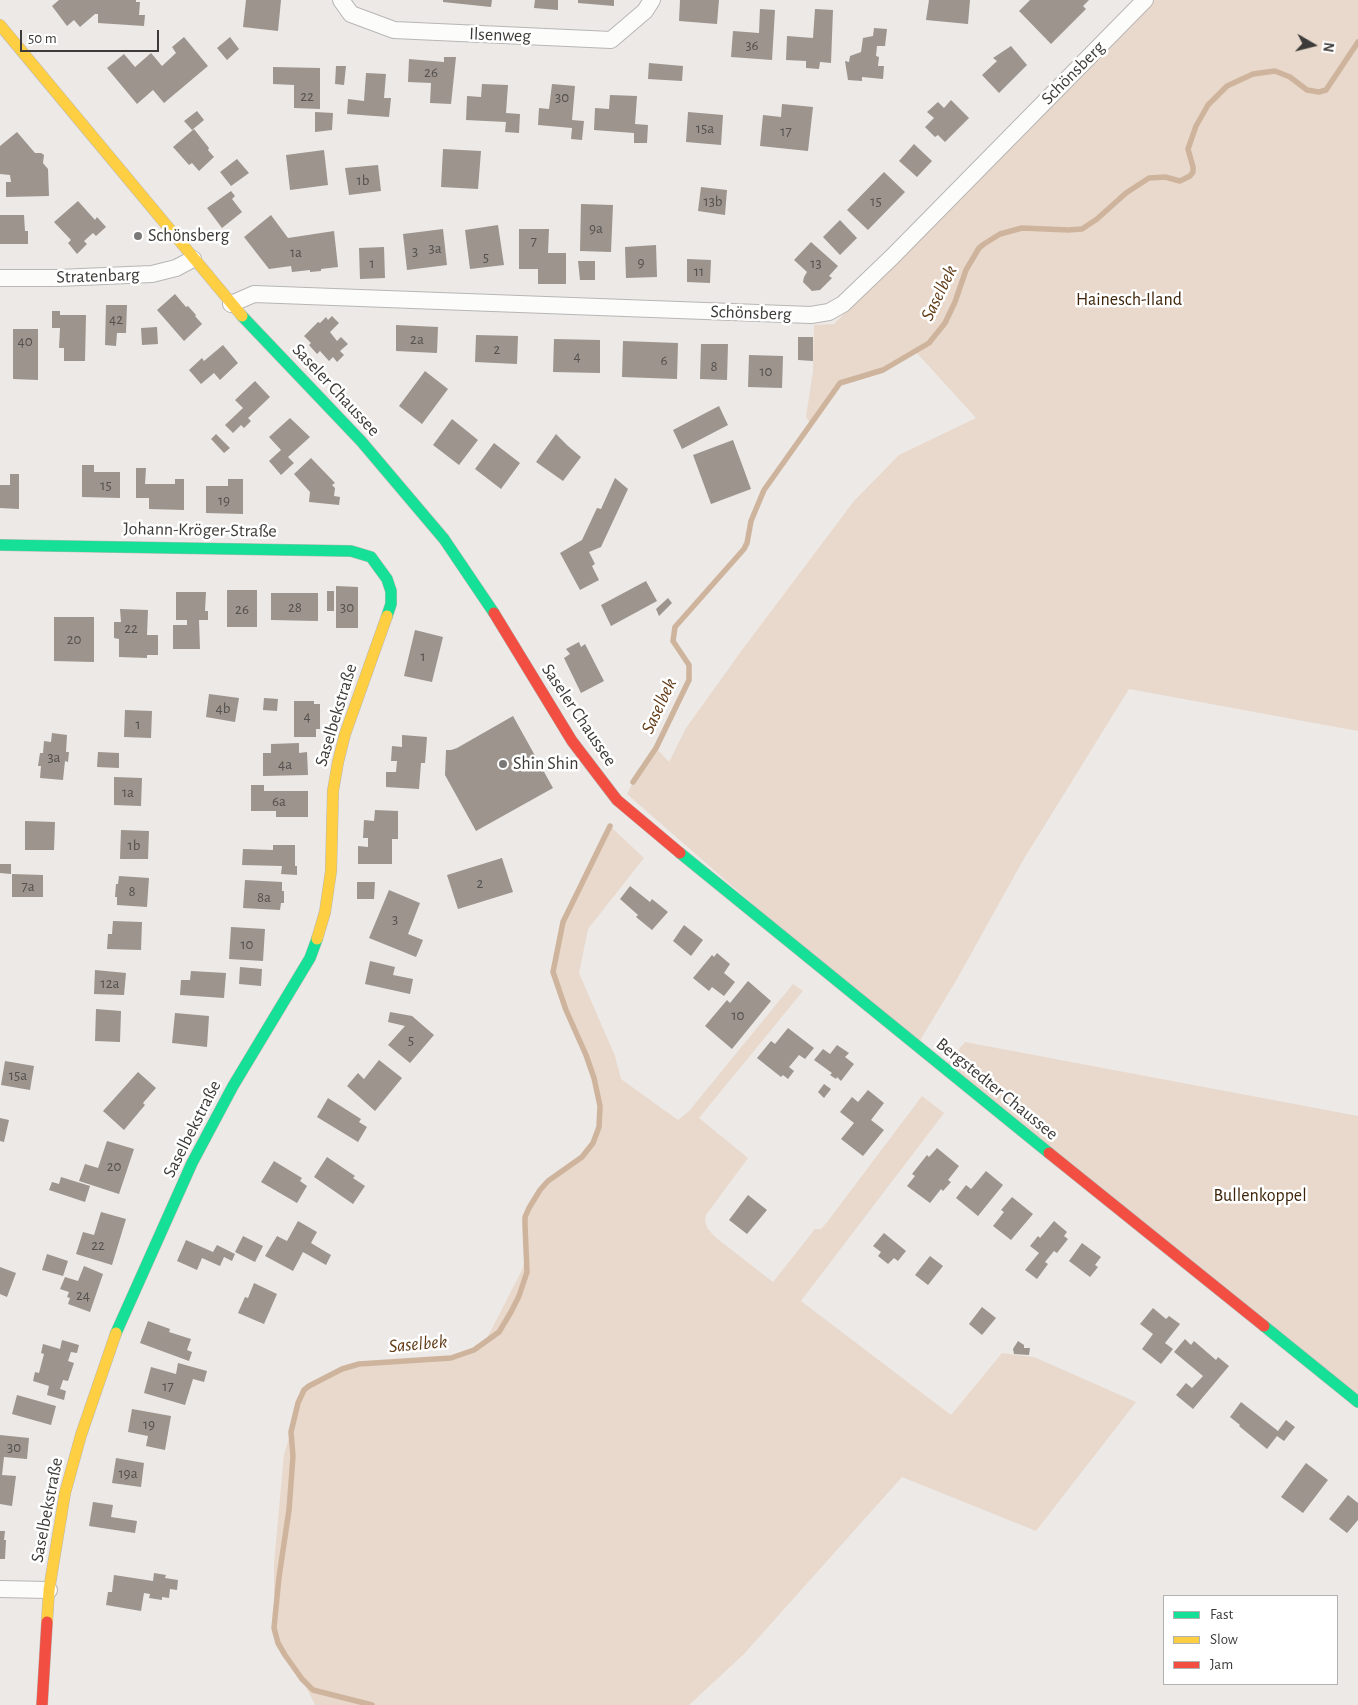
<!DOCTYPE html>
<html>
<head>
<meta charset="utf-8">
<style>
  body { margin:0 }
  #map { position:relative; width:1358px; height:1705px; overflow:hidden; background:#ece9e7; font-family:"Alegreya Sans",sans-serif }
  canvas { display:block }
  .legend { position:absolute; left:1163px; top:1595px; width:175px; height:90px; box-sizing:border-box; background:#fff; border:1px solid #b1b1b0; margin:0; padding:6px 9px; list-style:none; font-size:15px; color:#3d3b39 }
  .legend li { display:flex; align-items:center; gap:10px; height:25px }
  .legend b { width:25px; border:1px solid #b1b1b0 }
  .north { position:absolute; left:1288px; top:20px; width:50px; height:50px; -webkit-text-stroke:4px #fff; paint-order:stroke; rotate:98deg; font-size:14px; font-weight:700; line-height:20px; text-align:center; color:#3d3b39 }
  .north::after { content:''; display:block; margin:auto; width:18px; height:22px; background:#3d3b39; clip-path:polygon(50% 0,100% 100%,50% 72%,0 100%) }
  .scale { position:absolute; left:20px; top:30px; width:139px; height:22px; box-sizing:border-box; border:2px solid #3d3b39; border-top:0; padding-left:6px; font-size:15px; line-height:18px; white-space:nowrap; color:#3d3b39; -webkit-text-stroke:4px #fff; paint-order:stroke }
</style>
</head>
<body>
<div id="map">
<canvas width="1358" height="1705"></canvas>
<ul class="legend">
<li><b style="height:6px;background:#16e098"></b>Fast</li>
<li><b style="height:6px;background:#ffcf43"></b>Slow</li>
<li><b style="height:6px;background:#f24e42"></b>Jam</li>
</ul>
<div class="north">N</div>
<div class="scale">50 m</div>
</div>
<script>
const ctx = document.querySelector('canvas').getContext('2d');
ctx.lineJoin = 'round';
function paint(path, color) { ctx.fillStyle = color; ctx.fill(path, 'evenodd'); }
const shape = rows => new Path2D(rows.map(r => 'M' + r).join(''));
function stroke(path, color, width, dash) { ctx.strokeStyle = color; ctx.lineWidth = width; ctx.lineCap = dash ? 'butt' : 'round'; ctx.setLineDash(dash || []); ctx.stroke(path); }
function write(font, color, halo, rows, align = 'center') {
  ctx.font = font + ' "Alegreya Sans",sans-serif'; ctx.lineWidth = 5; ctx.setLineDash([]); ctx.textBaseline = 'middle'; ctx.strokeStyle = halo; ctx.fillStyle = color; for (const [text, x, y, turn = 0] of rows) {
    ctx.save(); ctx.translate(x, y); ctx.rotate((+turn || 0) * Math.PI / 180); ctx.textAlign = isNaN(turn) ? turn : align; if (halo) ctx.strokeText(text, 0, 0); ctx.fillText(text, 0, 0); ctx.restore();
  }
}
paint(shape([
  [1150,0,1358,0,1358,731,1129,689,1022,862,957,979,916,1047,627,794,638,772,656,748,669,762,686,728,742,650,854,501,899,455,976,418,916,352,883,370,840,383,811,424,806,417,813,371,814,325,834,324],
  [610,826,644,858,588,929,579,973,615,1056,621,1079,678,1120,689,1111,793,984,803,991,699,1118,748,1158,706,1215,705,1222,708,1229,715,1237,773,1282,815,1229,821,1229,828,1221,922,1096,944,1113,801,1301,951,1415,1002,1353,1034,1357,1136,1402,1036,1531,902,1477,744,1654,689,1705,315,1705,302,1679,278,1643,274,1628,274,1564,284,1454,291,1432,298,1403,304,1390,309,1386,342,1369,359,1364,451,1358,474,1350,484,1344,522,1270,527,1253,525,1217,529,1208,540,1190,548,1181,582,1157,593,1143,599,1127,600,1106,594,1078,586,1055,566,1010,553,972,563,922],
  [965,1042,1358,1116,1358,1400,944,1067]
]), '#e9d9cc');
stroke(shape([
  [633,782,656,748,689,680,689,665,673,641,675,627,744,549,747,543,751,521,764,490,840,383,883,370,929,343,945,323,955,302,966,270,979,248,984,244,1000,234,1022,228,1068,230,1082,229,1097,219,1126,193,1149,178,1165,177,1180,181,1190,176,1193,172,1193,167,1188,149,1196,126,1208,105,1227,86,1253,74,1275,71,1290,77,1307,90,1319,92,1326,90,1358,42],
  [372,1705,313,1690,302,1679,285,1655,278,1643,274,1628,279,1577,289,1510,293,1456,291,1432,298,1403,304,1390,309,1386,342,1369,359,1364,451,1358,474,1350,499,1332,511,1312,519,1296,527,1272,525,1225,525,1217,529,1208,540,1190,548,1181,582,1157,593,1143,599,1127,600,1106,594,1078,586,1055,566,1010,553,972,563,922,610,826]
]), '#cfb49d', 5.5);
paint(shape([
  [59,0,136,0,136,2,140,2,139,15,145,15,144,26,98,23,98,14,95,14,80,27,74,20,67,26,52,6],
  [246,0,281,0,278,31,243,27],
  [443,0,492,0,491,7,443,2],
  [535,0,558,0,558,10,534,8],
  [578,0,614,0,614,6,578,3],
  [680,0,719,0,717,24,679,21],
  [929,0,970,0,968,24,926,20],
  [1030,0,1089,0,1083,6,1086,9,1051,44,1019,11],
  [760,9,775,10,772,60,731,57,733,31,759,33],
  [815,9,833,10,831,63,820,62,819,69,806,68,806,61,786,60,787,36,813,38],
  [874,28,887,29,885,46,877,46,876,56,879,57,878,66,884,66,883,79,862,77,862,81,848,80,845,61,849,62,850,56,861,52,863,38,873,36],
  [184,37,208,66,164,103,153,90,137,104,107,68,124,54,135,67,151,53,162,66,176,53,172,47],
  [230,37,239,49,227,60,217,48],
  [1011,46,1027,65,999,93,982,75,997,61,993,58],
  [444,57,456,57,451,104,430,103,431,83,408,82,409,59,444,62],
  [649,63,683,66,682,81,648,79],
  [336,66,346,66,344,85,335,84],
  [273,67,320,68,320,109,294,108,294,85,273,84],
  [366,73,386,74,384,98,391,98,389,117,347,114,348,99,364,101],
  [482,84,508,85,506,113,520,114,519,133,505,132,506,122,466,120,467,96,481,97],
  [552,84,575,86,572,120,584,121,582,140,571,139,572,128,538,125,539,108,549,109],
  [610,95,637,96,635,124,648,125,647,143,634,143,634,133,594,130,595,108,609,109],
  [951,100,969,118,945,142,938,135,935,137,925,127,934,118,927,112,938,102,944,108],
  [782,104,813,107,808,151,760,146,763,115,781,117],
  [197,111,204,120,192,130,184,121],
  [315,112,333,113,332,130,315,132],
  [688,112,723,115,721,145,686,142],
  [194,129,209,148,208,150,214,157,199,171,192,163,189,165,173,147],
  [17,132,35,153,41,153,44,155,43,163,48,169,49,196,6,197,6,182,11,182,10,175,0,174,0,146],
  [914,144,932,161,917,177,899,161],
  [443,149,481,151,478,189,441,187],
  [324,150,328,185,290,190,286,155],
  [237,159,249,173,231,186,220,172],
  [378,165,381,191,349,195,345,168],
  [884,172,905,192,868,230,847,210],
  [701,187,727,190,725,215,698,211],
  [231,191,235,196,232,199,242,212,222,228,207,208],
  [78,201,95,220,97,217,106,227,96,236,93,233,84,241,87,244,77,254,68,243,71,240,54,222],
  [581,204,613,205,611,252,580,251],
  [0,215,24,215,25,231,28,231,28,244,0,244],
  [271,215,288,238,334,231,338,267,321,269,321,271,310,272,310,270,292,272,291,266,269,269,244,237],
  [840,220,857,238,840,255,823,237],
  [498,225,504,265,470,269,465,230],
  [443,229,447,265,407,270,403,234],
  [519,229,549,229,548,253,566,253,566,284,538,284,538,269,519,269],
  [811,242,838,266,829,276,832,278,820,290,812,291,803,282,804,277,807,272,794,260],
  [656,245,657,277,626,278,625,247],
  [384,247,385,278,360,279,359,248],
  [687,259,711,260,710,283,687,282],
  [578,261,595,261,595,280,580,280],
  [175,294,186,307,188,306,196,315,195,316,202,324,184,341,157,310],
  [106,305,127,305,126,333,117,333,116,346,105,345],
  [52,311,60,311,60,315,86,315,85,361,64,361,64,348,59,348,60,328,52,328],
  [332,316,339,323,330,332,337,341,341,337,348,344,340,351,344,355,337,362,333,357,329,361,320,351,317,354,309,345,311,343,304,336,318,322,320,323,326,317,328,320],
  [396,325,438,327,437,353,396,351],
  [157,327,158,344,142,345,141,328],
  [13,329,38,329,38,380,13,379],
  [476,335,518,336,517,364,475,362],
  [798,337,813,337,813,361,798,360],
  [554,339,600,340,600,373,553,372],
  [623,341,678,343,677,379,622,377],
  [701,344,728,344,727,380,700,379],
  [223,345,238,363,220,380,214,373,201,384,189,370,202,358,204,361],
  [749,355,783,356,782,388,748,387],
  [425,371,448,389,422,424,399,406],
  [255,381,270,397,248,418,251,421,244,428,241,425,233,433,225,425,243,408,235,400],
  [719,406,728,425,682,449,673,430],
  [290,418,310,437,288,457,294,463,281,475,269,461,281,450,269,437],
  [452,419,478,440,459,465,433,445],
  [216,434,230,448,224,453,211,439],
  [556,434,568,446,581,457,563,481,536,462],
  [733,440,751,489,711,504,693,455],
  [494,443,520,463,501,489,475,469],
  [311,458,335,483,332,485,335,488,334,496,340,497,339,505,309,502,310,492,294,474],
  [82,465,94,465,94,472,120,472,120,498,82,497],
  [136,468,146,468,145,484,175,484,175,479,184,479,184,510,149,509,149,498,136,498],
  [10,474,19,474,19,509,0,508,0,485,10,485],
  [615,478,628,489,601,547,589,552,595,564,592,566,599,580,580,590,560,553,582,540,597,508,601,509],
  [228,479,243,479,243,514,206,513,206,486,228,486],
  [646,581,657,601,611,626,601,605],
  [336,586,358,587,358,628,336,628],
  [227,590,257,590,257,627,227,627],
  [327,591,334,591,334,611,327,611],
  [176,592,206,592,205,611,208,611,208,620,199,620,200,649,173,649,173,625,187,625,187,620,176,620],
  [271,593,318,593,318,621,271,620],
  [668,598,672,603,659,616,656,609],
  [120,609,148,610,147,635,158,635,158,655,147,655,147,658,119,657,119,639,114,638,114,622,121,622],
  [54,617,94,617,94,662,54,661],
  [415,630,443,637,432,682,404,676],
  [579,642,581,647,585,644,604,681,581,693,564,658,570,654,566,649],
  [209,694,239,698,235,722,206,717],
  [264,698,278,699,277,711,263,710],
  [294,701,314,701,314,704,320,704,320,729,316,729,316,737,294,737],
  [125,710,152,711,151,738,124,737],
  [513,716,553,788,476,831,445,775,446,750,451,750,457,748],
  [52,733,67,735,66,752,69,752,68,762,65,761,63,780,40,778,41,766,38,766,40,753,43,753,44,741,51,742],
  [402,735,427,737,425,763,421,763,419,789,386,787,386,772,396,772,397,761,391,761,392,746,402,747],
  [299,743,299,753,307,752,308,775,263,776,263,753,271,753,271,744],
  [98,752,119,753,119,768,97,767],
  [114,777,142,778,141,806,114,805],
  [251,785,264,785,264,791,308,791,308,817,276,817,276,811,251,811],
  [375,810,398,811,398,839,392,839,392,864,358,864,358,846,368,847,368,838,363,838,364,820,374,821],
  [25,821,55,822,54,850,25,850],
  [121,830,149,831,148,859,120,859],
  [273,845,295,845,295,866,297,866,297,875,281,874,282,866,242,865,243,849,273,850],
  [502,858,513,892,458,909,447,875],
  [0,864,11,864,11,874,0,873],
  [12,874,43,875,43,897,12,897],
  [119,876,149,878,147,907,117,905,117,897,115,897,116,884,118,884],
  [245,880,282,882,282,891,284,891,284,903,281,903,280,910,243,908],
  [357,882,375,882,374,899,357,899],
  [630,886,650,902,652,899,668,912,652,930,636,917,638,915,620,899],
  [389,890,420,903,408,934,423,940,416,957,369,938],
  [113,921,142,922,141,950,107,949,108,934,112,934],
  [684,925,703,940,691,956,673,941],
  [231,927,265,929,263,961,229,959],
  [717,953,730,964,724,973,735,982,724,996,712,987,709,991,693,978,712,955,714,957],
  [370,961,395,967,393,975,413,979,410,994,365,984],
  [240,967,262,969,261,986,239,984],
  [95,970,126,973,124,995,94,994],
  [191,971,226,973,224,998,180,995,181,980,190,980],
  [748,981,771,1001,732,1049,705,1026,727,1000,730,1003],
  [96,1009,121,1011,120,1042,95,1041],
  [390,1012,412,1016,434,1035,410,1063,388,1045,405,1026,388,1022],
  [175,1013,209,1016,207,1047,172,1043],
  [788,1028,814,1048,805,1059,799,1055,789,1067,794,1071,788,1079,783,1075,781,1077,757,1058,771,1041,775,1044],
  [837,1045,849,1053,845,1057,854,1064,841,1081,837,1077,836,1079,830,1075,832,1073,814,1060,823,1049,830,1054],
  [379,1060,402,1078,375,1111,347,1086,358,1073,364,1079],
  [5,1061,34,1066,30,1090,1,1085],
  [138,1072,156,1088,143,1103,145,1105,124,1130,103,1111],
  [824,1084,831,1089,824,1098,818,1092],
  [868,1090,884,1103,871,1120,884,1130,863,1156,841,1139,854,1123,840,1112,852,1097,858,1102],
  [328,1098,361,1119,359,1122,367,1127,358,1142,317,1117],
  [0,1118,9,1120,4,1142,0,1141],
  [107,1141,134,1149,119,1194,79,1181,85,1164,98,1168],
  [937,1148,959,1166,948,1180,951,1182,943,1191,941,1189,930,1203,907,1186,915,1176,912,1174,927,1155,929,1157],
  [327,1157,355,1176,353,1178,365,1186,353,1204,314,1177],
  [274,1161,302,1178,300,1181,307,1186,297,1203,261,1182],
  [986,1171,1003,1185,978,1216,956,1198,966,1185,971,1189],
  [61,1177,90,1186,85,1202,49,1190,52,1182,59,1184],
  [748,1195,767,1210,747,1234,729,1220],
  [1012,1197,1033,1214,1011,1240,993,1226,1004,1212,1001,1210],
  [101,1212,126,1219,112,1265,76,1254,83,1232,94,1235],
  [298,1221,317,1232,311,1243,331,1255,326,1265,303,1252,293,1271,265,1256,277,1236,287,1241],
  [1054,1221,1067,1232,1064,1236,1068,1239,1057,1253,1054,1251,1045,1262,1048,1264,1037,1279,1025,1270,1039,1253,1030,1246,1038,1236,1040,1238],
  [884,1233,906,1251,898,1261,894,1258,888,1264,878,1256,881,1252,873,1246],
  [243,1236,263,1246,255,1262,235,1252],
  [186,1240,213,1252,217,1245,235,1254,232,1261,224,1257,220,1266,202,1258,197,1270,177,1261],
  [1082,1243,1101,1257,1095,1265,1098,1267,1090,1277,1069,1261],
  [47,1254,68,1261,63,1276,42,1270],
  [930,1256,943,1266,928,1285,915,1275],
  [84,1266,103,1274,90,1312,68,1304,70,1298,67,1297,69,1292,60,1289,65,1277,78,1281],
  [0,1267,16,1273,7,1297,0,1294],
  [254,1283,277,1294,264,1324,238,1313,245,1297,248,1298],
  [982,1307,996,1318,982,1335,969,1324],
  [1153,1308,1166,1319,1169,1316,1180,1324,1165,1343,1173,1349,1161,1364,1142,1349,1153,1334,1140,1324],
  [148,1321,170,1329,169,1332,191,1339,187,1350,192,1352,189,1361,140,1343],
  [1185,1339,1191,1345,1194,1341,1216,1360,1218,1357,1229,1366,1193,1409,1176,1395,1186,1383,1192,1388,1203,1376,1174,1352],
  [62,1340,79,1345,77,1353,71,1352,68,1361,74,1363,68,1381,63,1380,60,1389,66,1391,64,1400,47,1395,49,1386,33,1381,35,1372,39,1373,44,1354,41,1353,43,1344,60,1349],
  [1018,1341,1024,1345,1024,1348,1030,1348,1029,1355,1014,1354,1013,1349],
  [178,1363,207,1371,204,1382,193,1379,185,1405,144,1393,151,1367,176,1374],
  [17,1395,56,1406,51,1425,12,1414],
  [1241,1402,1278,1431,1286,1420,1295,1427,1284,1441,1277,1436,1267,1449,1239,1426,1240,1425,1230,1417],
  [132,1409,171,1416,165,1450,146,1446,148,1436,128,1432],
  [0,1435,29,1438,27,1459,4,1457,2,1475,16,1476,12,1506,0,1504],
  [116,1458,144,1463,141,1487,112,1483],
  [1306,1463,1328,1480,1303,1513,1281,1497],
  [1348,1495,1358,1503,1358,1520,1347,1533,1329,1519],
  [93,1502,113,1505,111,1517,137,1521,135,1533,89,1526],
  [0,1531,5,1531,4,1540,6,1540,5,1559,0,1559],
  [154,1573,166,1575,165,1578,178,1580,177,1590,170,1589,169,1598,162,1597,162,1600,149,1598,150,1594,144,1593,141,1611,106,1605,108,1592,112,1592,114,1575,153,1581]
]), '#9c948d');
const street = shape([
  [341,0,351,14,394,30,611,40,645,11,652,0],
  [0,278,58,278,152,274,176,268,193,259],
  [231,304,254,294,811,315,829,312,843,304,892,257,1145,0],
  [0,1589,49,1590]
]);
const fast = shape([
  [242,316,361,441,444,539,494,613],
  [0,545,351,551,371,557,387,579,391,591,391,604,387,616],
  [680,853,1049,1153],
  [1264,1326,1358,1402],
  [116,1333,192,1163,233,1086,310,958,317,939]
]);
const slow = shape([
  [0,25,242,316],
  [317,939,325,912,331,871,333,791,338,762,345,734,387,616],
  [47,1622,49,1590,65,1493,81,1435,116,1333]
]);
const jam = shape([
  [494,613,572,741,617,800,680,853],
  [1049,1153,1264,1326],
  [42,1705,47,1622]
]);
stroke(street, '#b8b6b4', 18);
stroke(fast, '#b8b6b4', 12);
stroke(slow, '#b8b6b4', 12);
stroke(jam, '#b8b6b4', 12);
stroke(street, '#fcfcfb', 16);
stroke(fast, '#16e098', 11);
stroke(slow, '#ffcf43', 11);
stroke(jam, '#f24e42', 11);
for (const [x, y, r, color] of [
  [138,236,5,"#7a7876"],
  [503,764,5,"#7a7876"]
]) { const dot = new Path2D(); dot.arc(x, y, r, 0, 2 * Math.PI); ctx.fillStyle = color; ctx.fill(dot); stroke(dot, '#fff', 2); }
write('15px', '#55514e', null, [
  ["36",752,45],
  ["26",431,72],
  ["22",307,96],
  ["30",562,97],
  ["15a",705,128],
  ["17",786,131],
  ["1b",363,180],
  ["13b",713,201],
  ["15",876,201],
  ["9a",596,228],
  ["7",534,241],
  ["3a",435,248],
  ["3",415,251],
  ["1a",296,252],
  ["5",486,257],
  ["9",641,262],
  ["1",372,263],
  ["13",816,263],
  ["11",699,271],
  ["42",116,319],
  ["2a",417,339],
  ["40",25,341],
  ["2",497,349],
  ["4",577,356],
  ["6",664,360],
  ["8",714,366],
  ["10",766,371],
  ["15",106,485],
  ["19",224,500],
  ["28",295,607],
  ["30",347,607],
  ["26",242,609],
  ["22",131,628],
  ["20",74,639],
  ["1",423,656],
  ["4b",223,708],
  ["4",307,716],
  ["1",138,724],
  ["3a",54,757],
  ["4a",285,764],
  ["1a",128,792],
  ["6a",279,801],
  ["1b",134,845],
  ["2",480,883],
  ["7a",28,886],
  ["8",132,891],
  ["8a",264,897],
  ["3",395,919],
  ["10",247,944],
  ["12a",110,983],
  ["10",738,1015],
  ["5",411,1040],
  ["15a",18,1075],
  ["20",114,1166],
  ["22",98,1245],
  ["24",83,1295],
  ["17",168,1386],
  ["19",149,1424],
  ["30",14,1447],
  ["19a",128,1473]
]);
write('18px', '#3d3b39', '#fff', [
  ["Ilsenweg",500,35,2],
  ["Schönsberg",1073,73,-45],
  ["Stratenbarg",98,276,-2],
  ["Schönsberg",751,313,2],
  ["Saseler Chaussee",336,390,47],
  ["Johann-Kröger-Straße",200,530,1],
  ["Saselbekstraße",336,715,-73],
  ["Saseler Chaussee",579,715,56],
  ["Bergstedter Chaussee",997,1089,39],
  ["Saselbekstraße",192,1129,-63],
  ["Saselbekstraße",47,1510,-79]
]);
write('18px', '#3d3b39', '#fff', [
  ["Schönsberg",148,236],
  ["Shin Shin",513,764]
], 'left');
write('18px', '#3e2409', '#fff', [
  ["Hainesch-Iland",1129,300],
  ["Bullenkoppel",1260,1196]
]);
write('italic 19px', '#623b15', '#fff', [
  ["Saselbek",939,293,-64],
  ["Saselbek",659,706,-65],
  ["Saselbek",418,1344,-5]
]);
</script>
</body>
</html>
